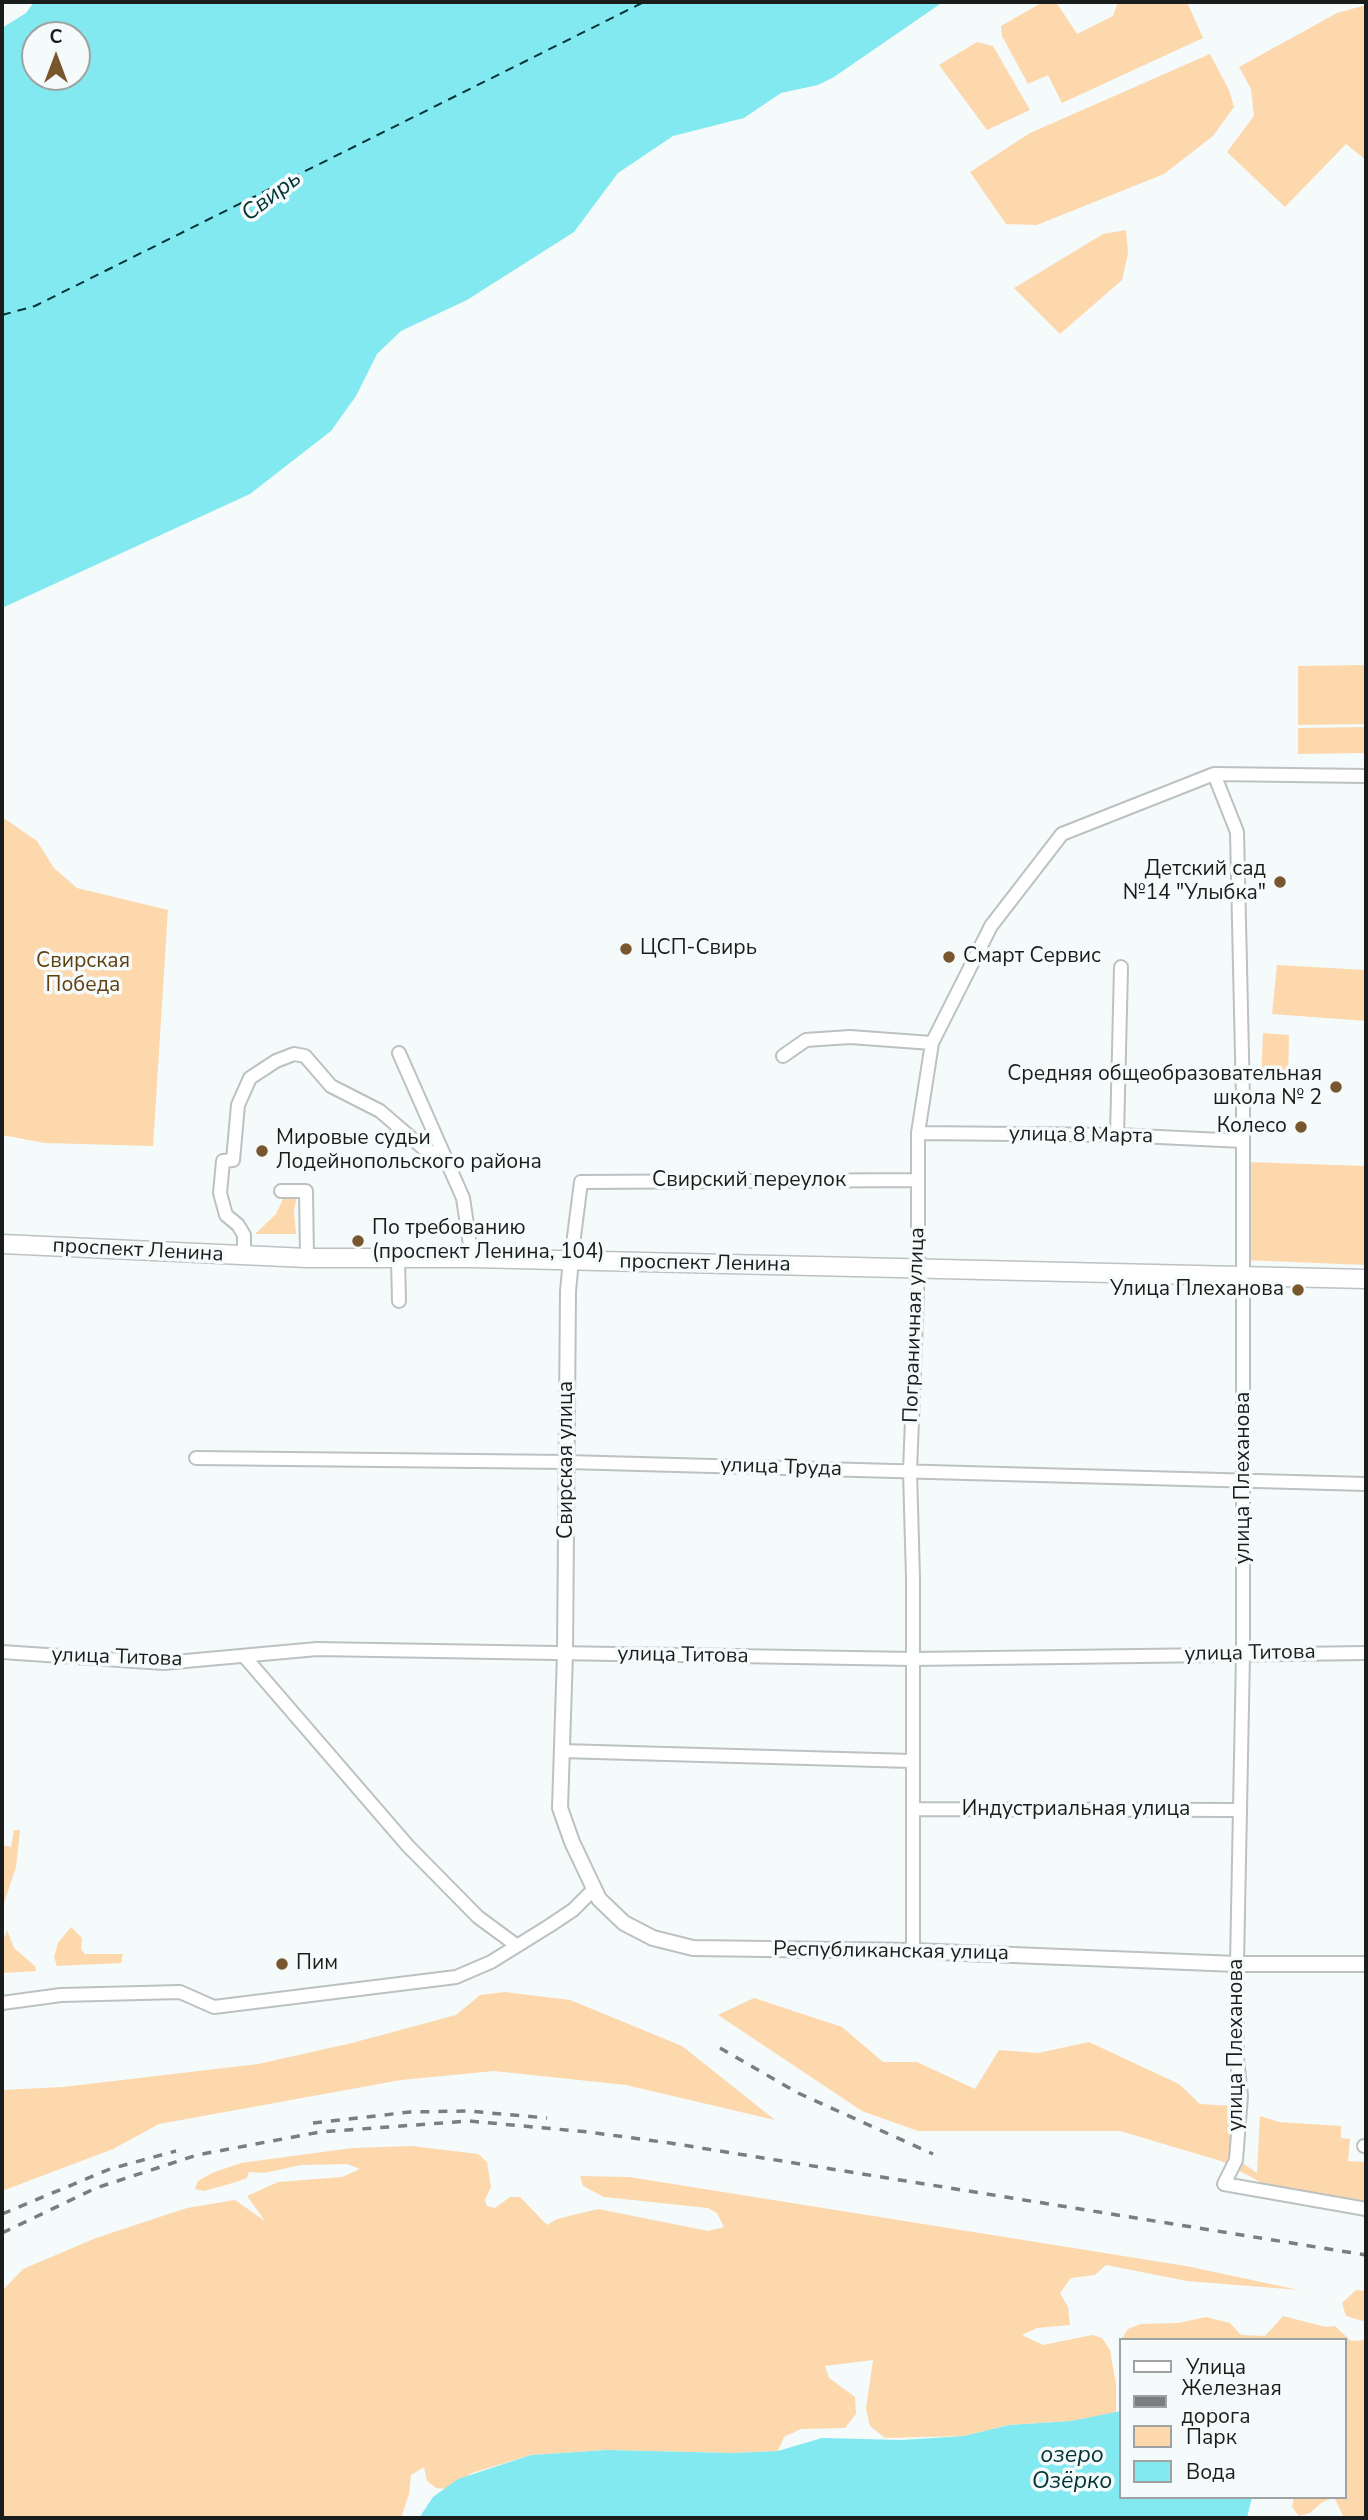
<!DOCTYPE html>
<html>
<head>
<meta charset="utf-8">
<style>
  body { margin:0 }
  #map { position:relative; width:1368px; height:2520px; overflow:hidden; background:#f5fafb; font-family:"Nunito Sans",sans-serif }
  canvas { display:block }
  .frame { position:absolute; inset:0; border:4px solid #1b1d1d; pointer-events:none }
  .legend { position:absolute; left:1119px; top:2338px; width:228px; height:161px; box-sizing:border-box; background:#f5fafb; border:2px solid #9ea2a2; margin:0; padding:9px 12px; list-style:none; font-size:21px; color:#1b1d1d }
  .legend li { display:flex; align-items:center; gap:14px; height:35px }
  .legend b { width:35px; border:2px solid #9ea2a2 }
  .north { position:absolute; left:21px; top:21px; width:70px; height:70px; box-sizing:border-box; background:#f5fafb; border:2px solid #9ea2a2; border-radius:50%; rotate:0deg; font-size:19px; font-weight:700; line-height:28px; text-align:center; color:#1b1d1d }
  .north::after { content:''; display:block; margin:auto; width:24px; height:32px; background:#78572e; clip-path:polygon(50% 0,100% 100%,50% 72%,0 100%) }
</style>
</head>
<body>
<div id="map">
<canvas width="1368" height="2520"></canvas>
<div class="frame"></div>
<ul class="legend">
<li><b style="height:9px;background:#fff"></b>Улица</li>
<li><b style="height:9px;background:#7b7e7e"></b>Железная дорога</li>
<li><b style="height:19px;background:#fdd8ac"></b>Парк</li>
<li><b style="height:19px;background:#83e9f0"></b>Вода</li>
</ul>
<div class="north">С</div>
</div>
<script>
const ctx = document.querySelector('canvas').getContext('2d');
ctx.lineJoin = 'round';
function paint(path, color) { ctx.fillStyle = color; ctx.fill(path, 'evenodd'); }
const shape = rows => new Path2D(rows.map(r => 'M' + r).join(''));
function stroke(path, color, width, dash) { ctx.strokeStyle = color; ctx.lineWidth = width; ctx.lineCap = dash ? 'butt' : 'round'; ctx.setLineDash(dash || []); ctx.stroke(path); }
function write(font, color, halo, rows, align = 'center') {
  ctx.font = font + ' "Nunito Sans",sans-serif'; ctx.lineWidth = 7; ctx.setLineDash([]); ctx.textBaseline = 'middle'; ctx.strokeStyle = halo; ctx.fillStyle = color; for (const [text, x, y, turn = 0] of rows) {
    ctx.save(); ctx.translate(x, y); ctx.rotate((+turn || 0) * Math.PI / 180); ctx.textAlign = isNaN(turn) ? turn : align; if (halo) ctx.strokeText(text, 0, 0); ctx.fillText(text, 0, 0); ctx.restore();
  }
}
paint(shape([
  [1043,2,1056,2,1077,34,1113,16,1118,2,1187,2,1203,38,1062,103,1048,75,1028,84,1002,36,1001,26],
  [1366,5,1366,160,1346,144,1285,207,1227,152,1254,116,1251,89,1239,67,1337,13],
  [977,42,993,46,1030,110,987,130,939,65],
  [1210,54,1229,90,1234,107,1213,136,1164,174,1037,225,1006,224,970,172,1030,133],
  [1126,230,1128,253,1122,280,1060,334,1014,288,1103,234],
  [1366,665,1366,724,1298,725,1298,666],
  [1366,727,1366,753,1298,754,1298,728],
  [2,817,37,841,54,868,77,888,168,910,153,1146,45,1143,2,1135],
  [1277,965,1366,970,1366,1021,1272,1014],
  [1263,1033,1289,1035,1288,1080,1261,1079],
  [1246,1162,1366,1166,1366,1265,1244,1260],
  [297,1196,294,1210,296,1234,255,1234,276,1214,284,1197],
  [14,1830,20,1830,16,1867,2,1909,2,1845,11,1847],
  [71,1927,82,1938,81,1949,85,1954,123,1954,121,1963,57,1966,54,1957,58,1943],
  [7,1930,14,1948,35,1966,36,1971,2,1973,2,1944],
  [505,1992,570,2000,682,2046,775,2120,626,2085,494,2071,401,2080,159,2124,113,2149,2,2191,2,2090,63,2087,258,2064,352,2043,456,2015,480,1995],
  [754,1998,842,2027,883,2062,917,2062,975,2089,999,2050,1038,2053,1089,2042,1179,2084,1200,2104,1232,2106,1231,2155,1257,2173,1260,2116,1279,2122,1341,2126,1341,2138,1350,2139,1348,2161,1366,2162,1366,2201,1264,2184,1221,2161,1120,2131,918,2131,862,2111,718,2015],
  [412,2146,478,2154,487,2162,491,2187,485,2200,487,2206,495,2208,510,2197,520,2197,547,2225,557,2219,598,2209,708,2231,724,2227,717,2213,708,2208,604,2197,583,2186,580,2176,629,2177,1186,2266,1299,2290,1187,2281,1106,2265,1095,2275,1071,2278,1060,2293,1068,2307,1070,2325,1037,2328,1022,2335,1043,2345,1092,2335,1102,2338,1110,2350,1116,2384,1116,2413,1071,2421,1009,2425,964,2436,885,2438,870,2426,866,2409,873,2360,825,2366,829,2378,855,2397,856,2414,845,2428,801,2429,784,2437,778,2451,733,2453,607,2450,531,2455,472,2473,446,2489,436,2488,427,2481,424,2467,411,2475,409,2494,401,2518,2,2518,2,2291,23,2269,96,2238,187,2208,235,2200,265,2221,247,2196,278,2182,342,2177,360,2169,347,2164,301,2165,264,2173,249,2172,247,2178,236,2182,204,2191,195,2189,198,2181,212,2173,241,2163,352,2148],
  [1356,2290,1366,2291,1366,2322,1346,2316,1342,2303],
  [1283,2316,1326,2327,1335,2326,1351,2341,1366,2340,1366,2518,1344,2518,1334,2497,1321,2503,1310,2513,1299,2516,1292,2507,1294,2498,1272,2497,1345,2497,1345,2340,1121,2340,1128,2329,1141,2324,1178,2323,1206,2317,1230,2323,1241,2335,1265,2336]
]), '#fdd8ac');
paint(shape([
  [34,2,943,2,834,77,818,85,781,93,744,118,673,136,618,173,574,232,467,300,401,331,377,354,356,396,331,431,250,494,2,608,2,28,26,13],
  [35,35,77,35,77,77,35,77],
  [1121,2411,1121,2497,1252,2497,1247,2518,419,2518,433,2497,458,2479,531,2455,607,2450,733,2453,778,2451,822,2438,901,2440,964,2436,1009,2425,1071,2421]
]), '#83e9f0');
stroke(shape([
  [2,315,35,306,644,2]
]), '#003437', 2, [9, 7]);
const minor = shape([
  [1214,774,1237,832,1243,1100,1243,1654,1237,1964,1237,2058,1241,2096,1236,2160,1224,2184,1366,2209],
  [399,1053,463,1198,472,1258],
  [783,1056,806,1040,850,1037,932,1043],
  [918,1133,1117,1135,1243,1141],
  [1117,1135,1121,967],
  [281,1191,306,1191,307,1258],
  [244,1255,244,1235,238,1225,226,1215,220,1193,223,1161,233,1160,238,1105,250,1078,276,1061,294,1054,305,1056,331,1086,380,1111,423,1148,447,1160],
  [398,1259,399,1301],
  [571,1260,581,1182,918,1180],
  [196,1458,567,1462,1366,1484],
  [2,1652,164,1663,317,1649,913,1659,1366,1653],
  [244,1656,408,1846,478,1917,516,1945],
  [561,1751,912,1761],
  [913,1809,1239,1810],
  [913,1951,913,1578,910,1471,918,1268,918,1133,932,1043,991,926,1062,834,1214,774,1366,776],
  [2,2003,61,1995,180,1992,214,2007,456,1977,491,1962,549,1926,573,1910,594,1889],
  [1364,2146,1366,2146]
]);
const tertiary = shape([
  [571,1260,568,1291,565,1654,560,1808,572,1842,599,1899,624,1923,653,1938,693,1948,913,1951,1237,1964,1366,1964]
]);
const primary = shape([
  [2,1244,307,1258,472,1258,1366,1279]
]);
stroke(minor, '#bcc1c1', 16);
stroke(tertiary, '#bcc1c1', 18);
stroke(primary, '#bcc1c1', 21);
stroke(minor, '#fff', 12);
stroke(tertiary, '#fff', 14);
stroke(primary, '#fff', 18);
stroke(shape([
  [720,2048,798,2093,933,2154],
  [313,2123,410,2112,468,2111,547,2118],
  [2,2214,110,2169,176,2151],
  [2,2233,96,2188,197,2155,320,2132,469,2121,588,2132,670,2143,1366,2255]
]), '#7b7e7e', 3.5, [9, 9]);
for (const [x, y, r, color] of [
  [1280,882,7,"#78572e"],
  [626,949,7,"#78572e"],
  [949,957,7,"#78572e"],
  [1336,1087,7,"#78572e"],
  [1301,1127,7,"#78572e"],
  [262,1151,7,"#78572e"],
  [358,1241,7,"#78572e"],
  [1298,1290,7,"#78572e"],
  [282,1964,7,"#78572e"]
]) { const dot = new Path2D(); dot.arc(x, y, r, 0, 2 * Math.PI); ctx.fillStyle = color; ctx.fill(dot); stroke(dot, '#f5fafb', 2.5); }
write('21px', '#1b1d1d', '#f5fafb', [
  ["Детский сад",1266,870,"right"],
  ["№14 \"Улыбка\"",1266,894,"right"],
  ["ЦСП-Свирь",640,949],
  ["Смарт Сервис",963,957],
  ["Средняя общеобразовательная",1322,1075,"right"],
  ["школа № 2",1322,1099,"right"],
  ["Колесо",1287,1127,"right"],
  ["Мировые судьи",276,1139],
  ["Лодейнопольского района",276,1163],
  ["По требованию",372,1229],
  ["(проспект Ленина, 104)",372,1253],
  ["Улица Плеханова",1284,1290,"right"],
  ["Пим",296,1964]
], 'left');
write('21px', '#604010', '#f5fafb', [
  ["Свирская",83,962],
  ["Победа",83,986]
]);
write('21px', '#1b1d1d', '#f5fafb', [
  ["улица 8 Марта",1081,1136,1],
  ["Свирский переулок",749,1181],
  ["проспект Ленина",138,1251,3],
  ["проспект Ленина",705,1264,1],
  ["Пограничная улица",915,1325,-88],
  ["Свирская улица",567,1460,-90],
  ["улица Труда",781,1468,2],
  ["улица Плеханова",1244,1478,-90],
  ["улица Титова",1250,1654,-1],
  ["улица Титова",683,1656,1],
  ["улица Титова",117,1658,2],
  ["Индустриальная улица",1076,1810],
  ["Республиканская улица",891,1952,1],
  ["улица Плеханова",1237,2045,-90]
]);
write('italic 23px', '#003437', '#f5fafb', [
  ["Свирь",272,197,-37],
  ["озеро",1072,2456],
  ["Озёрко",1072,2482]
]);
</script>
</body>
</html>
